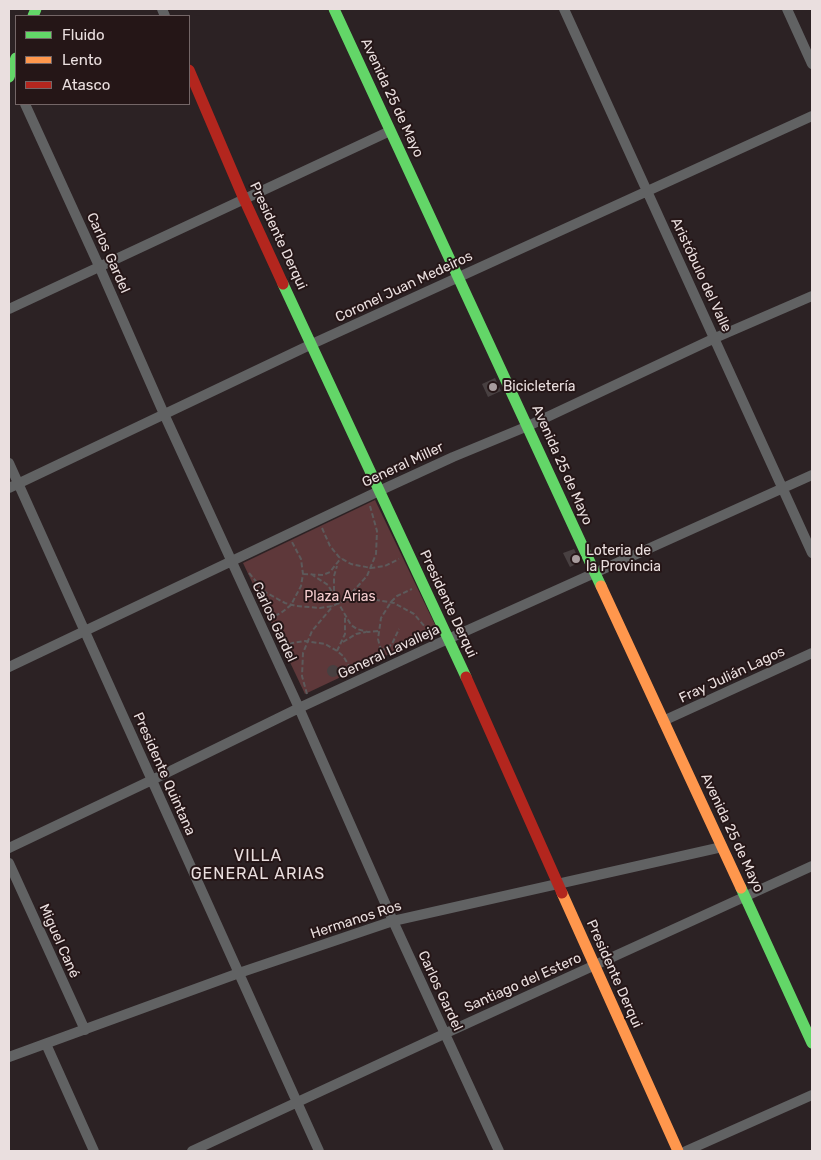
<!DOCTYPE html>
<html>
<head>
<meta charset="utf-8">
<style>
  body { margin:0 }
  #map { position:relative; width:821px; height:1160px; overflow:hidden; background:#2c2224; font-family:Rubik,sans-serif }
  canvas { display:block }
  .frame { position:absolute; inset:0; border:10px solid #eadfdf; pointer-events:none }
  .legend { position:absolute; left:15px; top:15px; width:175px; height:90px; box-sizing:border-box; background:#251617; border:1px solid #746667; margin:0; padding:6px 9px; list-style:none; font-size:15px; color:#eadfdf }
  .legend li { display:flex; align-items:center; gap:10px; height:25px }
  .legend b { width:25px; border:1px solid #746667 }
</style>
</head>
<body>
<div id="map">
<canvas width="821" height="1160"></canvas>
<div class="frame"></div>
<ul class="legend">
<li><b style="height:6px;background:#63d668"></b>Fluido</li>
<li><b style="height:6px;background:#ff974d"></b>Lento</li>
<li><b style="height:6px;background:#b3261e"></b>Atasco</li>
</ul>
</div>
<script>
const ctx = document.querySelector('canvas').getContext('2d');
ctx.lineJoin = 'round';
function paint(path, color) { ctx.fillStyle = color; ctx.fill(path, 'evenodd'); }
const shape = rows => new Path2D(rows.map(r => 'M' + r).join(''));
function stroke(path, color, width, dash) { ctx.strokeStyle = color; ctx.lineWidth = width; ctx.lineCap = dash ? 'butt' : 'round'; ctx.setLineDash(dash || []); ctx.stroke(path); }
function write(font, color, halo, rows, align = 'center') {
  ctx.font = font + ' Rubik,sans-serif'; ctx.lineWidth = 4; ctx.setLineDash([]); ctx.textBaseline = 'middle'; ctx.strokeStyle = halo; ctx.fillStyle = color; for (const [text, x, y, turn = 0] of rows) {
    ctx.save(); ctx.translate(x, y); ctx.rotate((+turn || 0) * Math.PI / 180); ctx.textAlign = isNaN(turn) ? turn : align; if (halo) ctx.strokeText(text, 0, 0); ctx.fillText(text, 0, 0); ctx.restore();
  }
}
paint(shape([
  [375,500,438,631,305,694,243,563]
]), '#5e383a');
paint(shape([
  [495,378,501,391,488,397,482,384],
  [574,549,580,562,570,567,563,553],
  '327 671a6 6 0 1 1 12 0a6 6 0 1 1-12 0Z'
]), '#484041');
stroke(shape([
  [322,528,330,546,339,557,351,564,371,568,385,566,399,559],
  [249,573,265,592,285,603,296,606,320,608,333,606,345,600,367,576,376,554,377,531,370,506],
  [303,574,323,575,330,572,341,558],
  [311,574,328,585,351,625,357,629,368,632,378,631],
  [334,591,334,576,337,566],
  [345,600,371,599,394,603,414,614,432,635],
  [268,619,281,613,291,605,301,586,303,574,301,559,292,542],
  [343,642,356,634,366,632],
  [283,648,292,643,305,641,325,644,337,651,343,656,353,672],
  [380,650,386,649,392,644,399,629],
  [337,651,345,634,345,616],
  [383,658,378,639,381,618,391,602,397,596,412,589],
  [307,694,302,676,303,653,312,631,333,606]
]), '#5d5a5b', 2, [5, 2.5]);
stroke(shape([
  [162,9,165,16],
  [564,9,812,553],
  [787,9,812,64],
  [25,104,99,266,164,414,299,708,393,921,499,1151],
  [9,309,390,131],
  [9,463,319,1151],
  [9,488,312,344,812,116],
  [9,667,379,491,453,457,528,426,715,338,812,296],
  [663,721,812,653],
  [9,848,152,780,299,708,437,644,812,475],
  [9,863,85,1030],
  [46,1044,94,1151],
  [9,1057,239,973,393,921,722,847],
  [192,1151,444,1034,812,866],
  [686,1151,812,1095]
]), '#616263', 10);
stroke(shape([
  [334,9,601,586],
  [33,16,36,9],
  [9,77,16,58],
  [283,284,466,677],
  [741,888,812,1043]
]), '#63d668', 11);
stroke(shape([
  [601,586,741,888],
  [562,893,678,1151]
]), '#ff974d', 11);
stroke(shape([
  [189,70,244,199,283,284],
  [466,677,562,893]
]), '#b3261e', 11);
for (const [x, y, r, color] of [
  [493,387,5,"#a89d9e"],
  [576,559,5,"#a89d9e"]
]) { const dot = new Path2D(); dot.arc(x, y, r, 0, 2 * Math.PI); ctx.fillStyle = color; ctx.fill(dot); stroke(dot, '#251617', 2); }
write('14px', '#eadfdf', '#251617', [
  ["Avenida 25 de Mayo",392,98,65],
  ["Presidente Derqui",278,236,65],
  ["Carlos Gardel",108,253,66],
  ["Aristóbulo del Valle",701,275,65],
  ["Coronel Juan Medeiros",404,287,-25],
  ["General Miller",403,465,-25],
  ["Avenida 25 de Mayo",562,465,66],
  ["Presidente Derqui",448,604,65],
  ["Carlos Gardel",274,622,65],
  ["General Lavalleja",389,652,-25],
  ["Fray Julián Lagos",732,675,-25],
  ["Presidente Quintana",164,774,66],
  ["Avenida 25 de Mayo",732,833,65],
  ["Hermanos Ros",356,920,-18],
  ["Miguel Cané",59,941,66],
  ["Presidente Derqui",614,974,66],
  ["Santiago del Estero",523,983,-24],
  ["Carlos Gardel",440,991,65]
]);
write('14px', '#eadfdf', '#251617', [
  ["Bicicletería",503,387],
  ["Loteria de",586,551],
  ["la Provincia",586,567]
], 'left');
write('14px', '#f6ced0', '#251617', [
  ["Plaza Arias",340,597]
]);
ctx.letterSpacing = '1px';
write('16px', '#eadfdf', '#251617', [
  ["VILLA",258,856],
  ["GENERAL ARIAS",258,874]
]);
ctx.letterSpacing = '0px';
</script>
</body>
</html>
